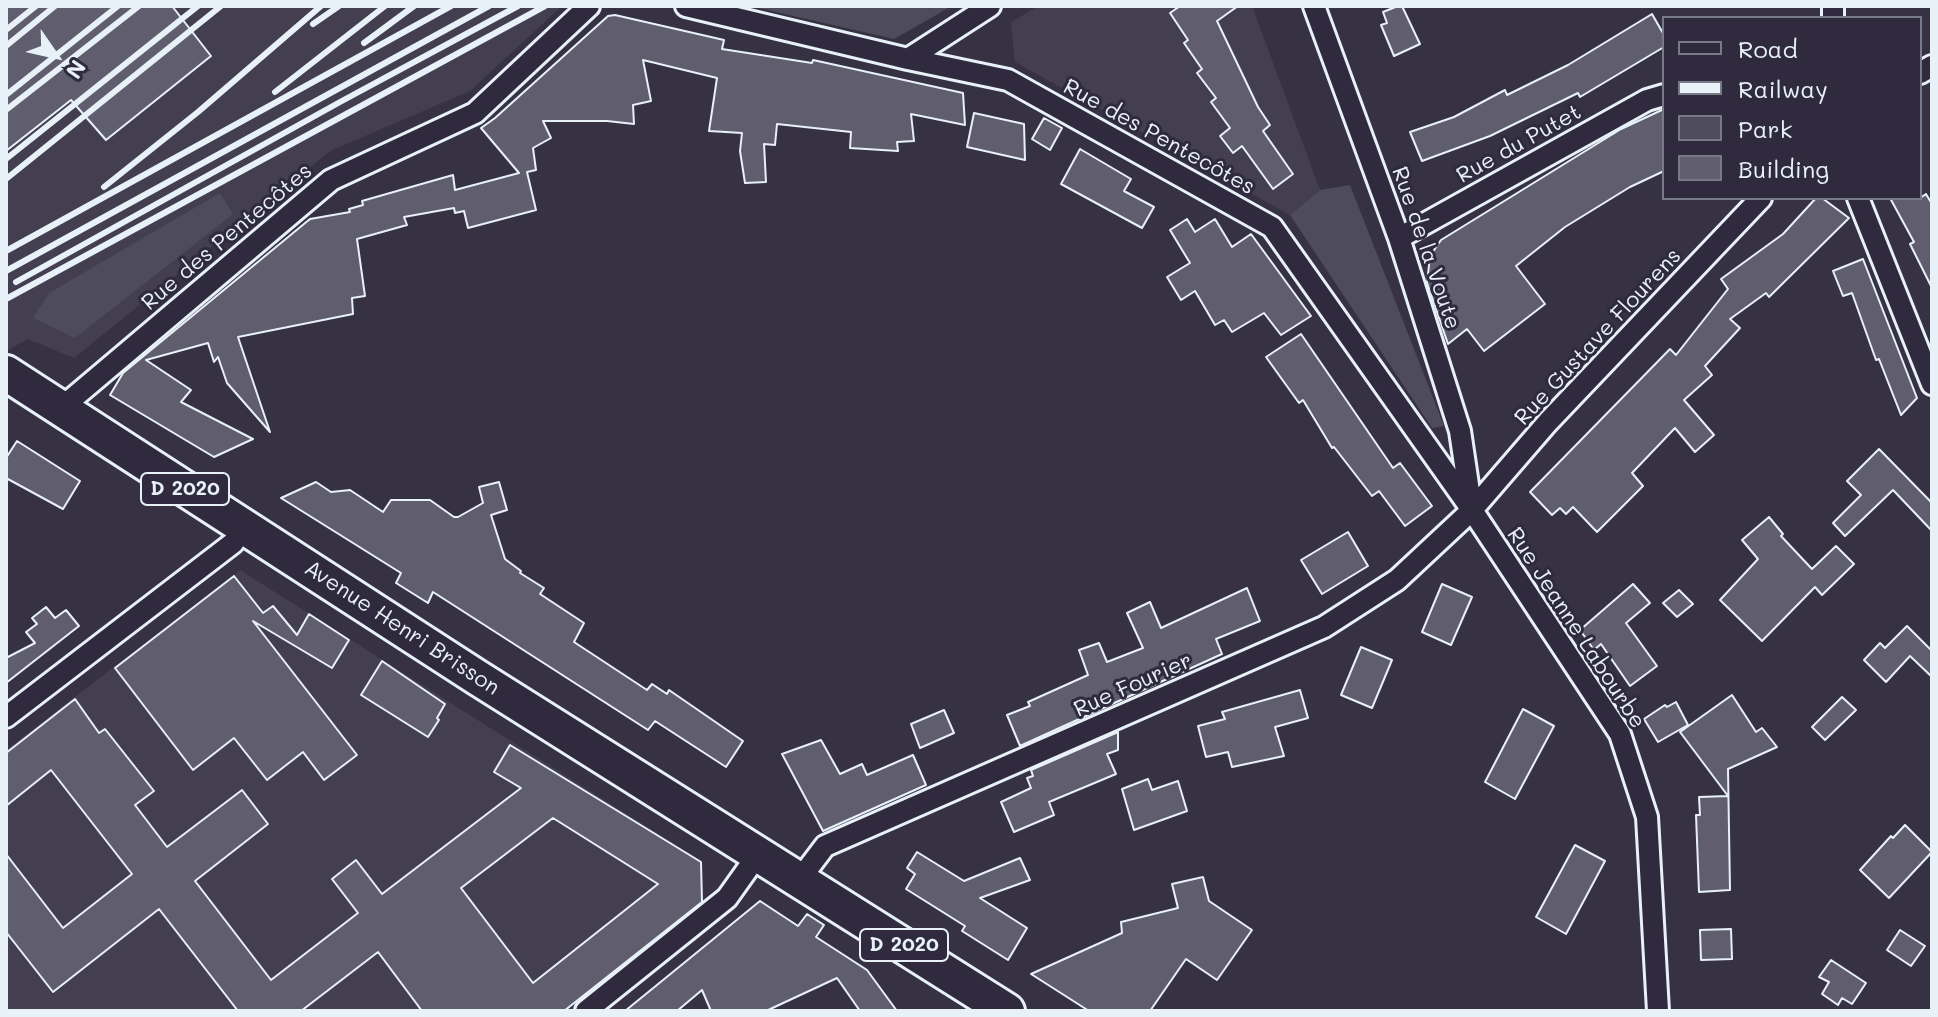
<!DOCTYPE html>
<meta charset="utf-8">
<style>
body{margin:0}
#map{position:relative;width:1938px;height:1017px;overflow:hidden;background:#363244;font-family:Mali,sans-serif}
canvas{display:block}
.frame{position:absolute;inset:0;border:8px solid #e8f1f8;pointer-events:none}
.legend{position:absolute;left:1662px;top:16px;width:260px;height:184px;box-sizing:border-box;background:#2f2a3d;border:2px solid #797a88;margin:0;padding:10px 14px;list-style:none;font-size:24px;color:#e8f1f8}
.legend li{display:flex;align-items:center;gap:16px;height:40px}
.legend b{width:40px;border:2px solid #797a88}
.north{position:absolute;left:16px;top:16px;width:80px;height:80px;-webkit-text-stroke:6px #2f2a3d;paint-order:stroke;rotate:124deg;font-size:22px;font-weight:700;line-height:32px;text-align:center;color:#e8f1f8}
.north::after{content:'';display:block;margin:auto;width:28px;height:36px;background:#e8f1f8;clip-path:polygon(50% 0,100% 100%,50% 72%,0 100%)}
</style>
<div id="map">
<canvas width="1938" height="1017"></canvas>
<div class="frame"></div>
<ul class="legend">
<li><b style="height:10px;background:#2f2a3d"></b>Road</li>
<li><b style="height:10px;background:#e8f1f8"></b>Railway</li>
<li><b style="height:22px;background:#4d4b5c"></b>Park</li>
<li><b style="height:22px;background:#605e6e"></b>Building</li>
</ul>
<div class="north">N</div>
</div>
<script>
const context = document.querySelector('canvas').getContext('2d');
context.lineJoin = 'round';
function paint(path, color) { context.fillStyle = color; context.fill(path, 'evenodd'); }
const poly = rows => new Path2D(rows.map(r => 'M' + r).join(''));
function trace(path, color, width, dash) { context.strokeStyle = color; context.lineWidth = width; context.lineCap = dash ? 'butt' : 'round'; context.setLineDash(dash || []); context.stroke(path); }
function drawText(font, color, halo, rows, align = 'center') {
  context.font = font + ' Mali,sans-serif'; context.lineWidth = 6; context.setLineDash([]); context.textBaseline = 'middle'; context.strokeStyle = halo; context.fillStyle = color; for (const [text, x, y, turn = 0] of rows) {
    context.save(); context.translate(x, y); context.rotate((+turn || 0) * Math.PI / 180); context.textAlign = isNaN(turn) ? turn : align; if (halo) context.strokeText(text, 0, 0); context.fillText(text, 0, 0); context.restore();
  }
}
paint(poly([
 [6,6,562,6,470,91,330,151,74,358,28,339,6,351],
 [1039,6,1252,6,1320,190,1290,215,1015,62,1011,22],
 [240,570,701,861,702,903,565,1011,6,1011,6,750]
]), '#433f51');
paint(poly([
 [750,6,952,6,894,39],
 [1350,185,1444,426,1432,428,1290,215,1320,190],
 [220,193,233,214,75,338,33,318,49,293]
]), '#4d4b5c');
const building = poly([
 [6,6,172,6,211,56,106,140,71,100,6,151,6,6],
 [1180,6,1238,6,1217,21,1258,107,1270,125,1263,131,1293,174,1273,189,1242,146,1233,153,1220,136,1230,128,1211,102,1216,98,1197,73,1202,69,1184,43,1188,40,1170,13,1180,6],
 [1398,6,1402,6,1420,44,1394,56,1381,25,1387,23,1383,12,1398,6],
 [1652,14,1664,35,1664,47,1580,97,1578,93,1490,136,1422,161,1410,132,1454,117,1505,90,1507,95,1568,65,1652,14],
 [615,15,724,40,722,49,812,63,813,60,963,93,965,125,911,114,914,141,897,142,898,151,850,148,851,132,777,124,775,145,764,144,766,182,745,183,740,151,742,133,709,131,717,78,643,60,651,101,633,105,634,124,607,121,543,121,551,138,533,148,536,170,527,172,536,210,468,228,464,211,455,213,454,208,404,217,407,225,357,239,365,296,352,298,353,314,238,337,270,432,227,383,218,357,214,362,208,343,146,360,191,390,181,402,253,439,214,457,110,395,123,373,310,219,350,212,349,209,363,205,362,201,453,175,455,190,519,173,481,128,495,118,608,16,615,15],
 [1664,109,1664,171,1630,187,1565,227,1516,266,1545,304,1484,351,1467,329,1448,344,1427,283,1430,256,1441,240,1621,129,1664,109],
 [974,113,1024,124,1025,160,967,147,974,113],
 [1044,118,1062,128,1050,150,1032,139,1044,118],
 [1080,149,1131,179,1124,191,1154,207,1142,228,1061,184,1080,149],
 [1926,194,1932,204,1932,288,1910,244,1914,242,1890,198,1920,198,1926,194],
 [1816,198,1822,198,1849,218,1769,297,1766,293,1730,319,1740,328,1705,366,1712,375,1684,400,1714,435,1695,452,1675,428,1632,473,1643,486,1597,532,1573,507,1566,514,1560,508,1552,515,1530,492,1670,349,1676,355,1728,289,1721,279,1783,234,1816,198],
 [1187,219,1195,232,1215,219,1232,247,1251,234,1311,316,1281,335,1264,313,1232,332,1224,320,1215,325,1195,291,1181,300,1167,277,1190,263,1170,230,1187,219],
 [1863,259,1917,398,1901,415,1879,359,1876,360,1852,293,1843,296,1833,271,1863,259],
 [1301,334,1393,468,1400,463,1432,506,1405,526,1379,491,1372,496,1334,447,1332,448,1303,400,1299,403,1266,357,1301,334],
 [17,441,80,481,63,509,6,478,6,458,17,441],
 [1879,449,1932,503,1932,531,1893,490,1845,536,1833,523,1861,495,1847,481,1879,449],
 [316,482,331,492,350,490,383,512,391,500,430,500,454,517,458,517,483,503,479,487,499,482,507,510,491,515,505,559,521,571,520,573,544,588,540,594,584,623,574,642,647,690,652,684,667,694,669,690,743,741,726,767,655,721,648,730,433,592,428,603,396,583,401,573,281,498,316,482],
 [1769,517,1783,534,1781,536,1812,569,1836,546,1854,564,1822,595,1815,587,1762,641,1720,600,1758,559,1742,540,1769,517],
 [1348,532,1368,566,1322,594,1301,560,1348,532],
 [234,576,263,613,273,606,297,635,309,614,349,640,332,668,253,621,357,755,324,780,303,752,267,780,234,738,193,770,115,668,234,576],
 [1442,584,1472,597,1451,645,1422,632,1442,584],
 [1633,584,1650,603,1626,623,1657,666,1630,686,1601,644,1594,650,1580,630,1633,584],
 [1247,588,1260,621,1216,639,1222,654,1020,746,1007,715,1030,706,1028,702,1088,675,1079,650,1099,643,1107,662,1143,648,1127,613,1150,602,1161,628,1247,588],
 [1679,590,1693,604,1677,617,1663,603,1679,590],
 [46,607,55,618,66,610,79,626,6,683,6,658,35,643,26,632,37,624,32,618,46,607],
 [1907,626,1932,651,1932,677,1910,656,1886,682,1864,660,1880,643,1885,648,1907,626],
 [1361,647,1392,660,1372,708,1341,695,1361,647],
 [382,661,445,704,437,718,439,720,428,737,361,695,382,661],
 [1300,690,1308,718,1275,727,1284,756,1232,767,1228,752,1206,757,1198,726,1225,719,1222,712,1300,690],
 [1732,695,1756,732,1762,728,1777,747,1728,769,1730,890,1699,892,1696,815,1700,815,1699,797,1728,796,1680,732,1732,695],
 [1842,697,1856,710,1825,740,1812,727,1842,697],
 [75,699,99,733,105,729,154,791,135,805,167,847,242,790,268,824,195,881,271,980,358,913,332,879,356,860,382,894,521,788,494,772,510,745,701,862,702,902,564,1011,422,1011,378,952,301,1011,238,1011,159,909,53,992,6,932,6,854,63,928,132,874,51,770,6,806,6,753,75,699],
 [553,818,658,884,533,983,461,888,553,818],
 [1676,702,1688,725,1658,742,1644,719,1665,705,1667,707,1676,702],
 [1523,709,1554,726,1515,799,1485,782,1523,709],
 [944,710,954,733,920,748,911,724,944,710],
 [1118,732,1118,750,1107,754,1116,774,1049,802,1054,815,1014,832,1001,802,1031,788,1027,778,1033,776,1031,770,1118,732],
 [821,740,840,774,862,764,867,775,913,755,926,785,823,831,782,754,821,740],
 [1148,779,1152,790,1178,781,1187,811,1134,830,1122,789,1148,779],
 [1905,825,1932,852,1889,898,1860,870,1891,836,1893,838,1905,825],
 [1575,845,1605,861,1566,934,1536,917,1575,845],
 [917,852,964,881,1020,858,1030,880,980,898,1027,928,1008,960,962,931,965,926,906,889,915,874,907,868,917,852],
 [1203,877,1209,901,1252,930,1217,980,1186,959,1150,1011,1089,1011,1031,974,1122,933,1121,922,1178,908,1172,884,1203,877],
 [760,901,798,926,807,914,824,925,816,937,867,970,897,1011,860,1011,837,978,766,1011,711,1011,702,990,677,1011,625,1011,760,901],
 [1731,929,1732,959,1701,960,1700,930,1731,929],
 [1900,930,1925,946,1911,966,1887,950,1900,930],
 [1831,960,1866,983,1852,1004,1842,998,1838,1005,1822,994,1829,982,1819,977,1831,960]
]);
paint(building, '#605e6e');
trace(building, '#e8f1f8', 2);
const street = poly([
 [686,6,908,59,1008,80,1272,227,1472,510,1620,734,1647,817,1658,1011],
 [1314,6,1399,238,1460,431,1471,505],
 [1833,6,1833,18],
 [908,59,990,6],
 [1920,73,1932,66],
 [1858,198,1932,384],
 [1399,238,1647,100,1664,95],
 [60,409,331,180,475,113,589,6],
 [6,717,233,543,244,527],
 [800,879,825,846,1324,627,1397,580,1472,510,1548,422,1761,198],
 [586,1011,727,898,759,853]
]);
const primary = poly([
 [6,373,478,678,1007,1011]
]);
trace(street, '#e8f1f8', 26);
trace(primary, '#e8f1f8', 40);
trace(street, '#2f2a3d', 20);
trace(primary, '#2f2a3d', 34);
trace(poly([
 [313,24,339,6],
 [6,30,36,6],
 [364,43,414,6],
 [6,46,55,6],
 [275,92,385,6],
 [6,95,118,6],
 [6,110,139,6],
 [6,159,198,6],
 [6,179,221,6],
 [104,187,198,112,321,6],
 [6,251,451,6],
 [6,271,489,6],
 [16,282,340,102,518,6],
 [6,299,545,6]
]), '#e8f1f8', 6);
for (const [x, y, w] of [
 [185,489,88],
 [904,945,88]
]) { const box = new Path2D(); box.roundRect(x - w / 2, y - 16, w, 32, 6); context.fillStyle = '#2f2a3d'; context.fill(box); trace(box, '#e8f1f8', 2); }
drawText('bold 20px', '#e8f1f8', null, [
 ["D 2020",185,489],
 ["D 2020",904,945]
]);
drawText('22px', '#e8f1f8', '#2f2a3d', [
 ["Rue des Pentecôtes",1159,137,29],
 ["Rue du Putet",1519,144,-29],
 ["Rue des Pentecôtes",227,237,-40],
 ["Rue de la Voute",1426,248,71],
 ["Rue Gustave Flourens",1598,337,-47],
 ["Avenue Henri Brisson",402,628,33],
 ["Rue Jeanne Labourbe",1576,628,57],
 ["Rue Fourier",1133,685,-24]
]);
</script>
